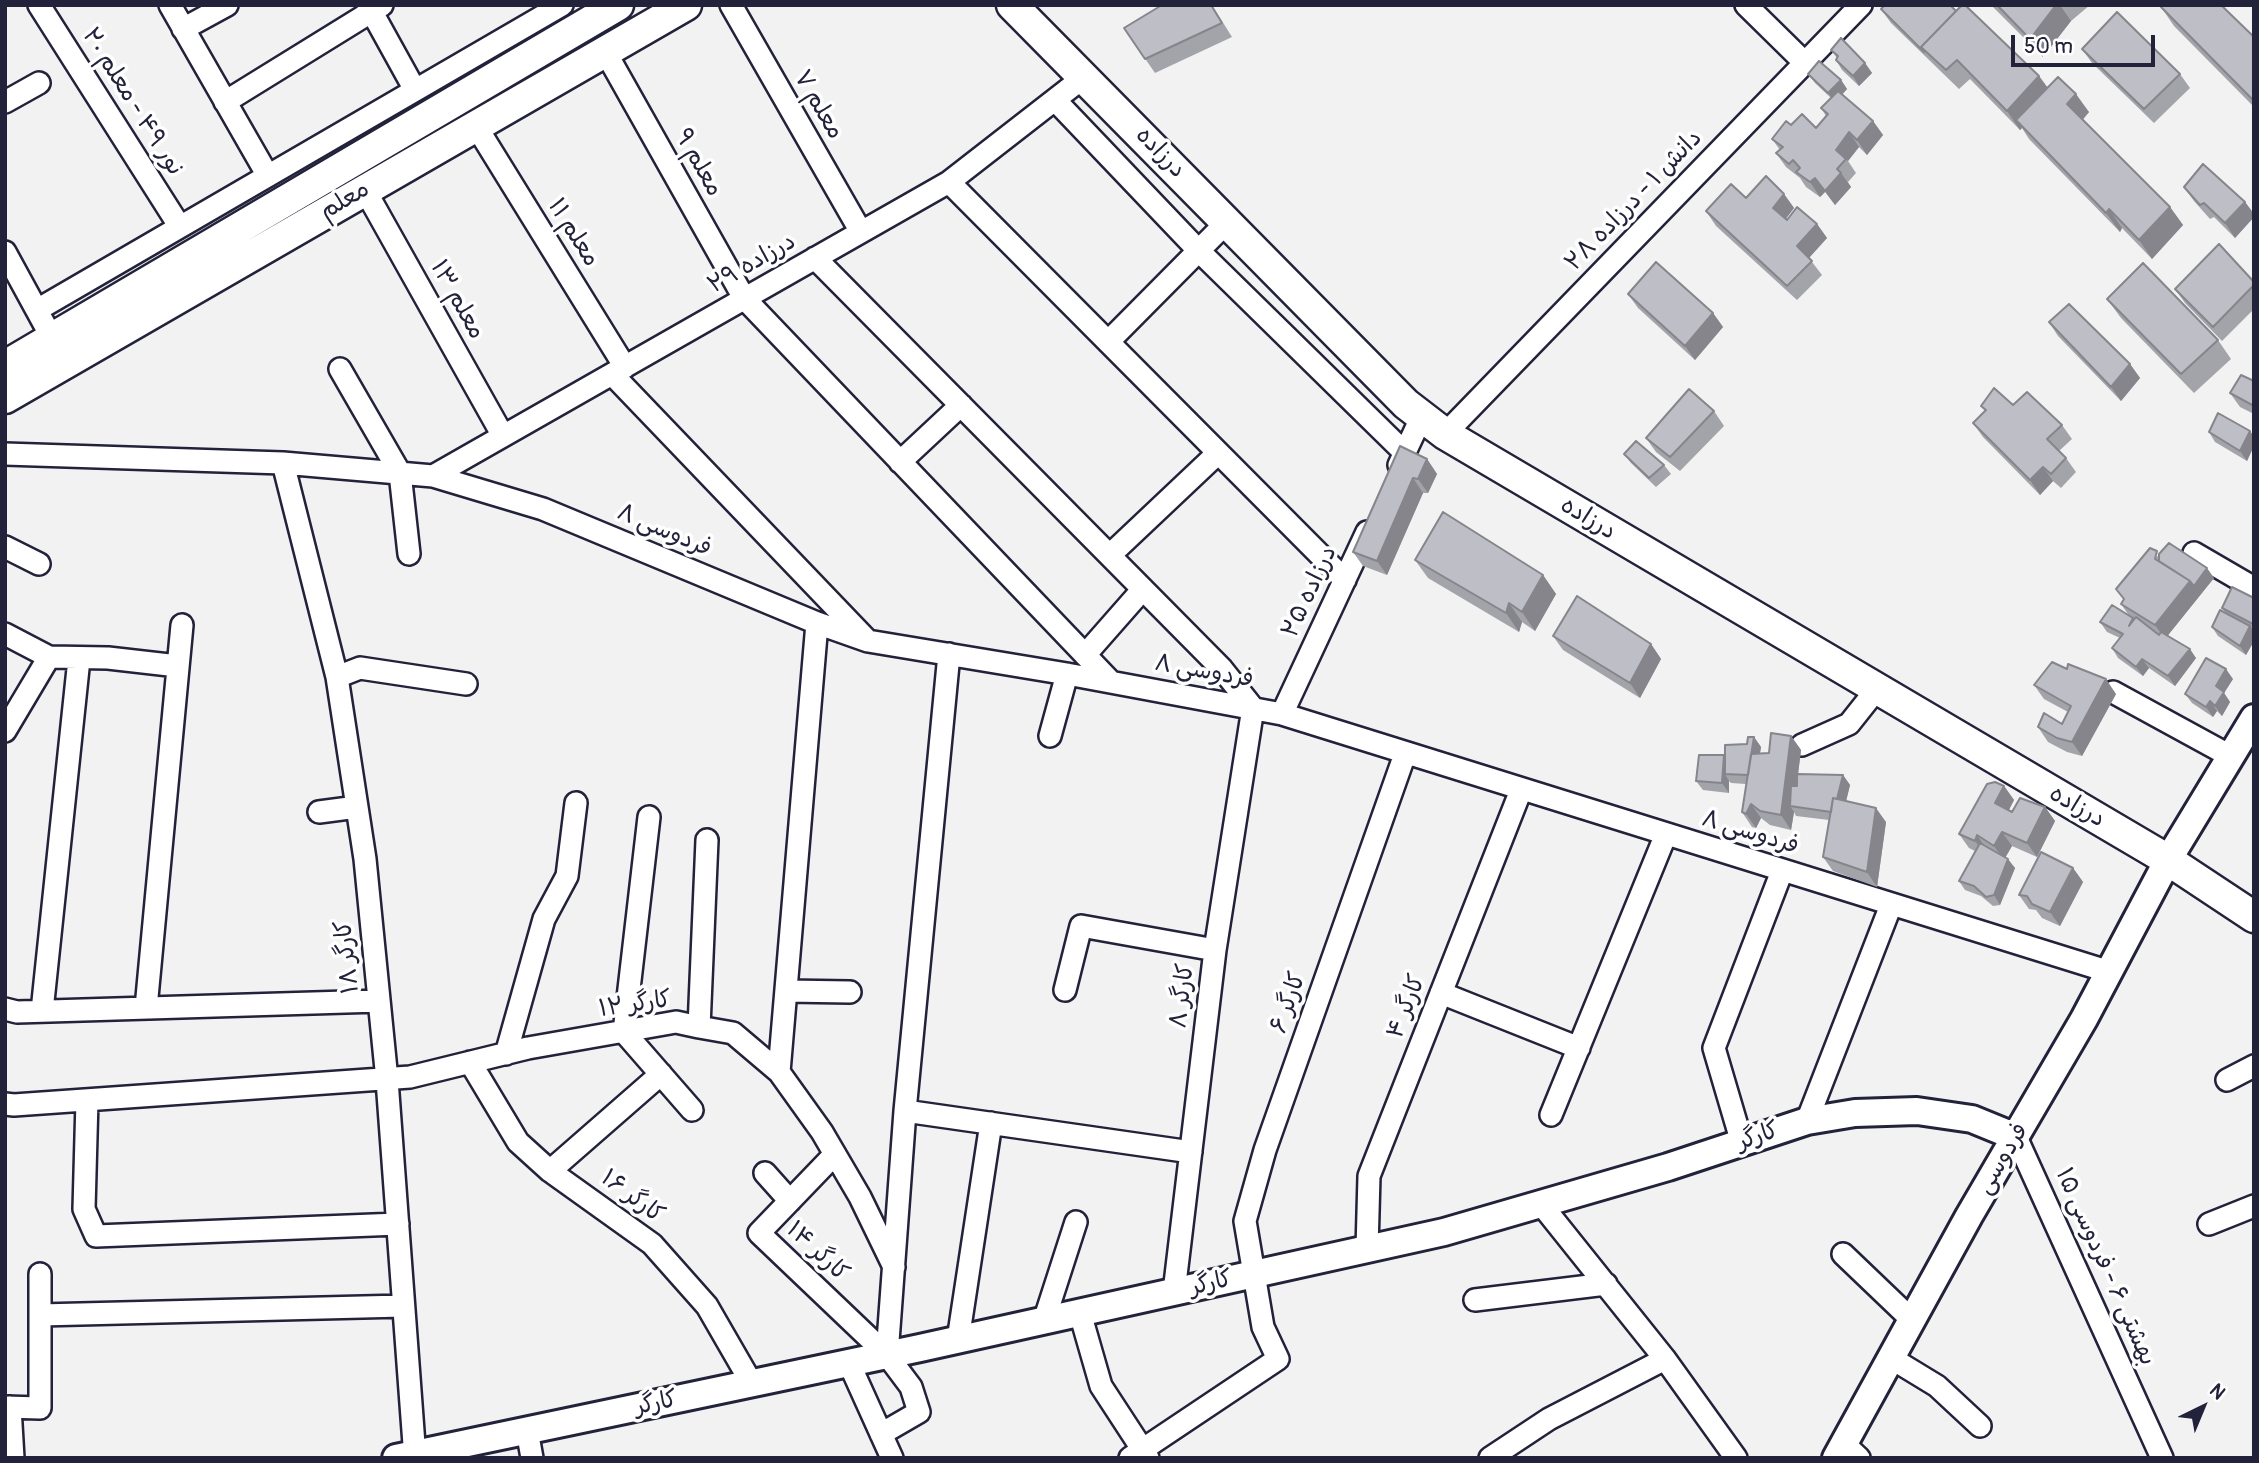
<!DOCTYPE html>
<meta charset="utf-8">
<style>
body{margin:0}
#map{position:relative;width:2259px;height:1463px;overflow:hidden;background:#f2f2f3;font-family:Pangolin,sans-serif}
canvas{display:block}
.frame{position:absolute;inset:0;border:7px solid #22223b;pointer-events:none}
.north{position:absolute;left:2168px;top:1372px;width:70px;height:70px;-webkit-text-stroke:5px #fff;paint-order:stroke;rotate:43deg;font-size:19px;font-weight:700;line-height:28px;text-align:center;color:#22223b}
.north::after{content:'';display:block;margin:auto;width:24px;height:32px;background:#22223b;clip-path:polygon(50% 0,100% 100%,50% 72%,0 100%)}
.scale{position:absolute;left:2011px;top:35px;width:144px;height:32px;box-sizing:border-box;border:4px solid #22223b;border-top:0;padding-left:9px;font-size:21px;line-height:24px;white-space:nowrap;color:#22223b;-webkit-text-stroke:5px #fff;paint-order:stroke}
</style>
<div id="map">
<canvas width="2259" height="1463"></canvas>
<div class="frame"></div>
<div class="north">N</div>
<div class="scale">50 m</div>
</div>
<script>
const context = document.querySelector('canvas').getContext('2d');
context.lineJoin = 'round';
const poly = rows => new Path2D(rows.map(r => 'M' + r).join(''));
function trace(path, color, width, dash) { context.strokeStyle = color; context.lineWidth = width; context.lineCap = dash ? 'butt' : 'round'; context.setLineDash(dash || []); context.stroke(path); }
function paint(path, color) { context.fillStyle = color; context.fill(path, 'evenodd'); }
function drawText(font, color, halo, rows, align = 'center') {
  context.font = font + ' Pangolin,"Playpen Sans Arabic",sans-serif'; context.lineWidth = 7; context.setLineDash([]); context.textBaseline = 'middle'; context.strokeStyle = halo; context.fillStyle = color; for (const [text, x, y, turn = 0] of rows) {
    context.save(); context.translate(x, y); context.rotate((+turn || 0) * Math.PI / 180); context.textAlign = isNaN(turn) ? turn : align; if (halo) context.strokeText(text, 0, 0); context.fillText(text, 0, 0); context.restore();
  }
}
const minor = poly([
 [39,5,180,227],
 [170,5,268,176],
 [368,5,415,90],
 [731,5,861,232],
 [1746,5,1805,63],
 [183,29,227,5],
 [606,53,744,298,1111,682],
 [1055,100,1199,251,1405,453],
 [5,102,39,83],
 [225,102,382,5],
 [476,126,625,367],
 [949,182,1345,580],
 [365,190,503,436],
 [5,252,53,340],
 [815,258,1222,669,1253,708,1215,950,1174,1292],
 [37,310,562,5],
 [1108,342,1227,222],
 [340,369,400,473,409,554],
 [612,374,865,638],
 [1445,434,1861,5],
 [5,454,283,463,433,476,543,509,817,623,868,641,1067,674,1282,714,2110,972],
 [900,462,961,405],
 [283,463,337,677,365,859,387,1080,415,1458],
 [1399,465,1422,416],
 [433,476,949,182,1084,77],
 [5,547,39,564],
 [2194,553,2254,588],
 [1110,555,1218,453],
 [5,634,49,657,108,658,178,666],
 [1085,655,1143,589],
 [337,677,360,668,466,684],
 [2113,692,2232,757],
 [1282,714,1367,532],
 [5,731,49,657],
 [1050,736,1067,674],
 [1802,745,1849,724,1876,690],
 [319,812,357,807],
 [649,817,624,1032,692,1110],
 [1065,990,1081,926,1215,950],
 [786,991,850,992],
 [1441,993,1579,1048],
 [146,1008,182,625],
 [5,1009,17,1012,379,1001],
 [42,1011,79,659],
 [699,1027,707,840],
 [506,1054,544,919,567,876,576,803],
 [470,1062,518,1142,550,1171,652,1244,707,1306,752,1384],
 [779,1072,817,623],
 [2227,1080,2254,1066],
 [87,1100,84,1209,96,1236,398,1224],
 [5,1104,14,1105,410,1077,528,1048,676,1022,699,1027,733,1033,779,1072,822,1132,860,1197,894,1267],
 [905,1111,1191,1152],
 [1551,1115,1666,834],
 [1807,1121,1891,905],
 [2016,1137,2162,1458],
 [1742,1143,1714,1048,1782,871],
 [835,1154,759,1233,887,1355,911,1387,919,1412,881,1434],
 [550,1171,661,1074],
 [765,1173,790,1201],
 [1541,1204,1665,1359,1736,1458],
 [2209,1224,2254,1206],
 [1367,1249,1369,1176,1521,790],
 [1843,1254,1912,1320],
 [1475,1300,1606,1284],
 [1080,1313,1101,1386,1148,1458],
 [40,1315,403,1306],
 [1044,1321,1076,1222],
 [958,1340,991,1123],
 [887,1355,905,1111,949,654],
 [1891,1358,1937,1386,1980,1426],
 [849,1363,892,1458],
 [5,1407,40,1408,40,1274],
 [10,1407,13,1458],
 [527,1430,532,1458],
 [1843,1443,1859,1458],
 [1130,1458,1278,1359,1263,1327,1245,1221,1265,1150,1405,754],
 [1490,1458,1549,1419,1665,1359]
]);
const tertiary = poly([
 [396,1458,920,1348,1444,1232,1668,1167,1807,1121,1855,1113,1917,1111,1972,1119,2016,1137],
 [1836,1458,1969,1216,2084,1019,2168,860,2254,718]
]);
const secondary = poly([
 [1012,5,1406,404,1445,434,2168,860,2254,917],
 [5,366,618,5],
 [5,398,686,5]
]);
trace(minor, '#22223b', 26);
trace(tertiary, '#22223b', 32);
trace(secondary, '#22223b', 35);
trace(minor, '#fff', 21);
trace(tertiary, '#fff', 26);
trace(secondary, '#fff', 30);
paint(poly([
 [1162,5,1212,5,1232,37,1155,73,1124,28],
 [1991,5,2090,5,2071,21,2043,57],
 [2161,7,2254,37,2254,107,2174,26],
 [1881,9,1956,11,2039,76,2048,88,2089,112,2082,120,2170,207,2183,225,2152,259,2122,228,2120,232,2029,139,2022,128,2020,130,1970,79,1959,89,1891,23],
 [2082,49,2180,74,2190,88,2154,123,2092,63],
 [1831,50,1865,63,1872,73,1859,86,1842,70,1836,60,1837,58],
 [1808,74,1841,80,1847,89,1842,95,1873,121,1883,135,1867,155,1859,147,1848,161,1856,173,1848,182,1851,187,1835,205,1825,192,1820,197,1806,187,1800,178,1786,167,1776,153,1780,150,1772,139,1791,125,1816,128,1826,116,1821,108,1831,98,1815,83],
 [2184,187,2245,202,2254,214,2254,217,2235,238,2214,217,2210,219,2194,201],
 [1784,194,1794,208,1786,219,1817,224,1827,238,1809,258,1822,275,1797,300,1716,226,1706,211,1746,198],
 [2254,282,2254,309,2222,341,2185,303,2175,289],
 [1628,294,1713,313,1723,327,1695,360,1638,308],
 [2107,299,2218,340,2231,359,2194,393,2121,318],
 [2049,322,2130,364,2140,378,2121,401,2058,336],
 [2254,381,2254,414,2240,407,2230,393],
 [2013,405,2062,425,2072,439,2059,451,2066,458,2076,472,2061,488,2053,481,2040,495,1983,437,1973,423,1985,411,1981,406],
 [1714,411,1724,426,1680,471,1656,452,1646,438],
 [2250,431,2254,437,2254,453,2252,450,2247,461,2215,442,2209,432],
 [1624,454,1664,465,1671,474,1656,487,1631,463],
 [1427,459,1437,474,1428,493,1423,493,1387,575,1363,566,1353,552],
 [2159,555,2214,578,2168,635,2196,658,2175,686,2149,668,2143,676,2118,658,2112,648,2120,638,2107,632,2100,622,2130,617,2121,604,2124,600,2116,589],
 [1415,560,1543,575,1556,594,1535,631,1522,622,1519,632,1428,578],
 [2254,598,2254,630,2253,630,2254,632,2254,641,2246,655,2218,636,2212,627,2225,612,2222,608],
 [1553,636,1651,644,1661,659,1640,698,1563,650],
 [2233,679,2224,693,2230,702,2222,716,2217,711,2213,717,2192,703,2185,694],
 [2034,685,2116,694,2082,756,2067,752,2048,742,2038,727,2062,724,2068,712,2044,699],
 [1791,736,1801,750,1798,774,1843,775,1850,785,1846,801,1886,822,1877,887,1833,871,1823,857,1829,820,1796,816,1794,812,1791,830,1770,825,1761,818,1756,828,1752,827,1742,812,1746,784,1731,783,1729,781,1729,793,1703,790,1696,781,1724,755,1725,757,1747,744,1754,737,1761,747,1760,754,1769,753],
 [2004,786,2014,800,2009,810,2012,812,2045,807,2055,821,2037,857,2012,846,2005,857,2015,868,2000,905,1993,906,1981,896,1965,890,1959,881,1975,851,1969,848,1959,834],
 [2073,868,2083,882,2060,926,2042,918,2036,910,2029,909,2019,895]
]), '#a3a3aa');
paint(poly([
 [2056,5,2060,5,2071,21,2043,57,2030,39],
 [1865,63,1872,73,1859,86,1853,76],
 [2039,76,2052,94,2016,120,2022,128,2020,130,2007,111],
 [1841,80,1847,89,1835,102,1828,93],
 [2076,94,2089,112,2080,123,2067,104],
 [1873,121,1883,135,1867,155,1857,140],
 [1849,132,1859,147,1848,161,1836,150],
 [1841,173,1851,187,1835,205,1825,191],
 [1815,178,1825,192,1820,197,1810,182],
 [1784,194,1794,208,1783,222,1773,208],
 [2245,202,2254,214,2254,217,2235,238,2225,223],
 [2170,207,2183,225,2152,259,2139,240],
 [2109,209,2122,228,2120,232,2106,213],
 [1817,224,1827,238,1807,260,1797,246],
 [1713,313,1723,327,1695,360,1685,346],
 [2130,364,2140,378,2121,401,2111,387],
 [2250,431,2254,437,2254,446,2247,461,2240,451],
 [1427,459,1437,474,1428,493,1418,479],
 [2043,467,2053,481,2040,495,2030,480],
 [1413,478,1423,493,1387,575,1377,561],
 [2207,568,2214,578,2165,639,2155,625,2190,581],
 [1543,575,1556,594,1535,631,1522,612],
 [1509,603,1522,622,1519,632,1506,613],
 [2250,626,2254,632,2254,641,2246,655,2240,646],
 [1651,644,1661,659,1640,698,1630,683],
 [2190,649,2196,658,2175,686,2168,676],
 [2142,659,2149,668,2143,676,2136,667],
 [2226,669,2233,679,2224,693,2230,702,2222,716,2215,706,2216,686],
 [2106,679,2116,694,2082,756,2072,742],
 [2210,701,2217,711,2213,717,2206,707],
 [1791,736,1801,750,1794,807,1790,806,1794,812,1791,830,1781,815],
 [1754,737,1761,747,1754,784,1748,775],
 [1724,755,1730,765,1725,774,1729,781,1729,793,1722,783],
 [1843,775,1850,785,1841,822,1834,813],
 [2004,786,2014,800,2005,817,1995,803],
 [1751,804,1761,818,1756,828,1746,814],
 [2045,807,2055,821,2037,857,2027,843],
 [1876,808,1886,822,1877,887,1867,872],
 [2002,832,2012,846,2004,860,1994,846],
 [1977,835,1987,850,1985,855,1975,841],
 [2008,859,2015,868,2000,905,1994,895],
 [2073,868,2083,882,2060,926,2050,912]
]), '#85858b');
const building = poly([
 [1162,5,1211,5,1222,23,1145,59,1124,28,1162,5],
 [1885,5,1950,5,1956,11,1921,47,1924,52,1881,9,1885,5],
 [1962,5,1965,5,2039,76,2007,111,1957,60,1946,70,1921,47,1962,5],
 [1997,5,2056,5,2030,39,1997,5],
 [2163,5,2221,5,2254,37,2254,101,2161,7,2163,5],
 [2117,12,2180,74,2144,109,2082,49,2117,12],
 [1841,38,1865,63,1853,76,1836,60,1838,56,1831,50,1841,38],
 [1819,61,1841,80,1828,93,1808,74,1819,61],
 [2058,77,2076,94,2067,104,2170,207,2139,240,2109,209,2106,213,2016,120,2058,77],
 [1838,91,1873,121,1857,140,1849,132,1836,150,1846,159,1837,169,1841,173,1825,191,1815,178,1810,182,1796,172,1800,168,1793,160,1789,164,1776,153,1783,147,1772,139,1786,121,1791,125,1802,114,1816,128,1828,114,1821,108,1838,91],
 [2203,164,2245,202,2225,223,2204,203,2200,205,2184,187,2203,164],
 [1766,176,1784,194,1773,208,1787,220,1797,207,1817,224,1797,246,1812,261,1787,286,1706,211,1731,184,1746,198,1766,176],
 [2219,244,2254,282,2254,285,2213,327,2175,289,2219,244],
 [1656,262,1713,313,1685,346,1628,294,1656,262],
 [2143,263,2218,340,2181,374,2107,299,2143,263],
 [2069,304,2130,364,2111,387,2049,322,2069,304],
 [2241,375,2254,381,2254,406,2230,393,2241,375],
 [1994,388,2013,405,2027,392,2062,425,2047,439,2066,458,2051,474,2043,467,2030,480,1973,423,1986,410,1981,406,1994,388],
 [1689,389,1714,411,1670,457,1646,438,1689,389],
 [2218,413,2250,431,2240,451,2209,432,2218,413],
 [1636,441,1664,465,1649,478,1624,454,1636,441],
 [1400,446,1427,459,1418,479,1413,478,1377,561,1353,552,1400,446],
 [1443,512,1543,575,1522,612,1509,603,1506,613,1415,560,1443,512],
 [2169,543,2207,568,2194,586,2190,581,2159,561,2159,554,2169,543],
 [2150,548,2157,551,2155,559,2190,581,2155,625,2121,604,2124,599,2116,589,2150,548],
 [2232,587,2254,598,2253,624,2222,608,2232,587],
 [1577,596,1651,644,1630,683,1553,636,1577,596],
 [2112,605,2133,618,2129,626,2136,617,2159,635,2161,632,2190,649,2168,676,2142,659,2136,667,2112,648,2123,634,2100,622,2112,605],
 [2220,610,2250,626,2240,646,2212,627,2220,610],
 [2206,658,2226,669,2216,686,2224,692,2215,706,2210,701,2206,707,2185,694,2206,658],
 [2052,662,2067,669,2068,664,2106,679,2072,742,2057,738,2038,727,2044,713,2062,724,2071,706,2034,685,2052,662],
 [1771,733,1791,736,1781,815,1760,811,1751,804,1746,814,1742,812,1751,754,1769,753,1771,733],
 [1748,737,1754,737,1748,775,1725,774,1725,745,1747,744,1748,737],
 [1699,755,1724,755,1722,783,1696,781,1699,755],
 [1797,774,1843,775,1837,799,1833,798,1831,812,1790,806,1791,786,1797,786,1797,774],
 [1995,782,2004,786,1995,803,2012,812,2020,798,2045,807,2027,843,2002,832,1994,846,1977,835,1975,841,1959,834,1987,784,1995,782],
 [1833,798,1876,808,1867,872,1823,857,1833,798],
 [1980,843,2008,859,1994,895,1986,897,1974,886,1959,881,1980,843],
 [2041,852,2073,868,2050,912,2032,904,2027,896,2019,895,2041,852]
]);
paint(building, '#bebec6');
trace(building, '#85858b', 2);
drawText('24px', '#22223b', '#fff', [
 ["نور ۴۹ - معلم ۲۰",132,102,58],
 ["معلم ۷",818,105,60],
 ["درزاده",1160,153,46],
 ["معلم ۹",698,163,61],
 ["معلم",345,201,-30],
 ["دانش ۱ - درزاده ۲۸",1634,201,-46],
 ["معلم ۱۱",573,233,58],
 ["درزاده ۲۹",752,264,-30],
 ["معلم ۱۳",457,300,61],
 ["درزاده",1588,519,31],
 ["فردوسی ۸",664,531,23],
 ["درزاده ۲۵",1310,592,-65],
 ["فردوسی ۸",1204,672,10],
 ["درزاده",2077,807,30],
 ["فردوسی ۸",1750,833,17],
 ["کارگر ۱۸",348,957,-96],
 ["کارگر ۸",1183,996,-83],
 ["کارگر ۶",1289,1003,-70],
 ["کارگر ۱۲",635,1005,-8],
 ["کارگر ۴",1407,1007,-68],
 ["کارگر",1758,1137,-19],
 ["فردوسی",2003,1159,-59],
 ["کارگر ۱۶",632,1197,37],
 ["کارگر ۱۴",817,1252,43],
 ["بهشتی ۶ - فردوسی ۱۵",2105,1267,66],
 ["کارگر",1211,1284,-13],
 ["کارگر",656,1404,-12]
]);
</script>
